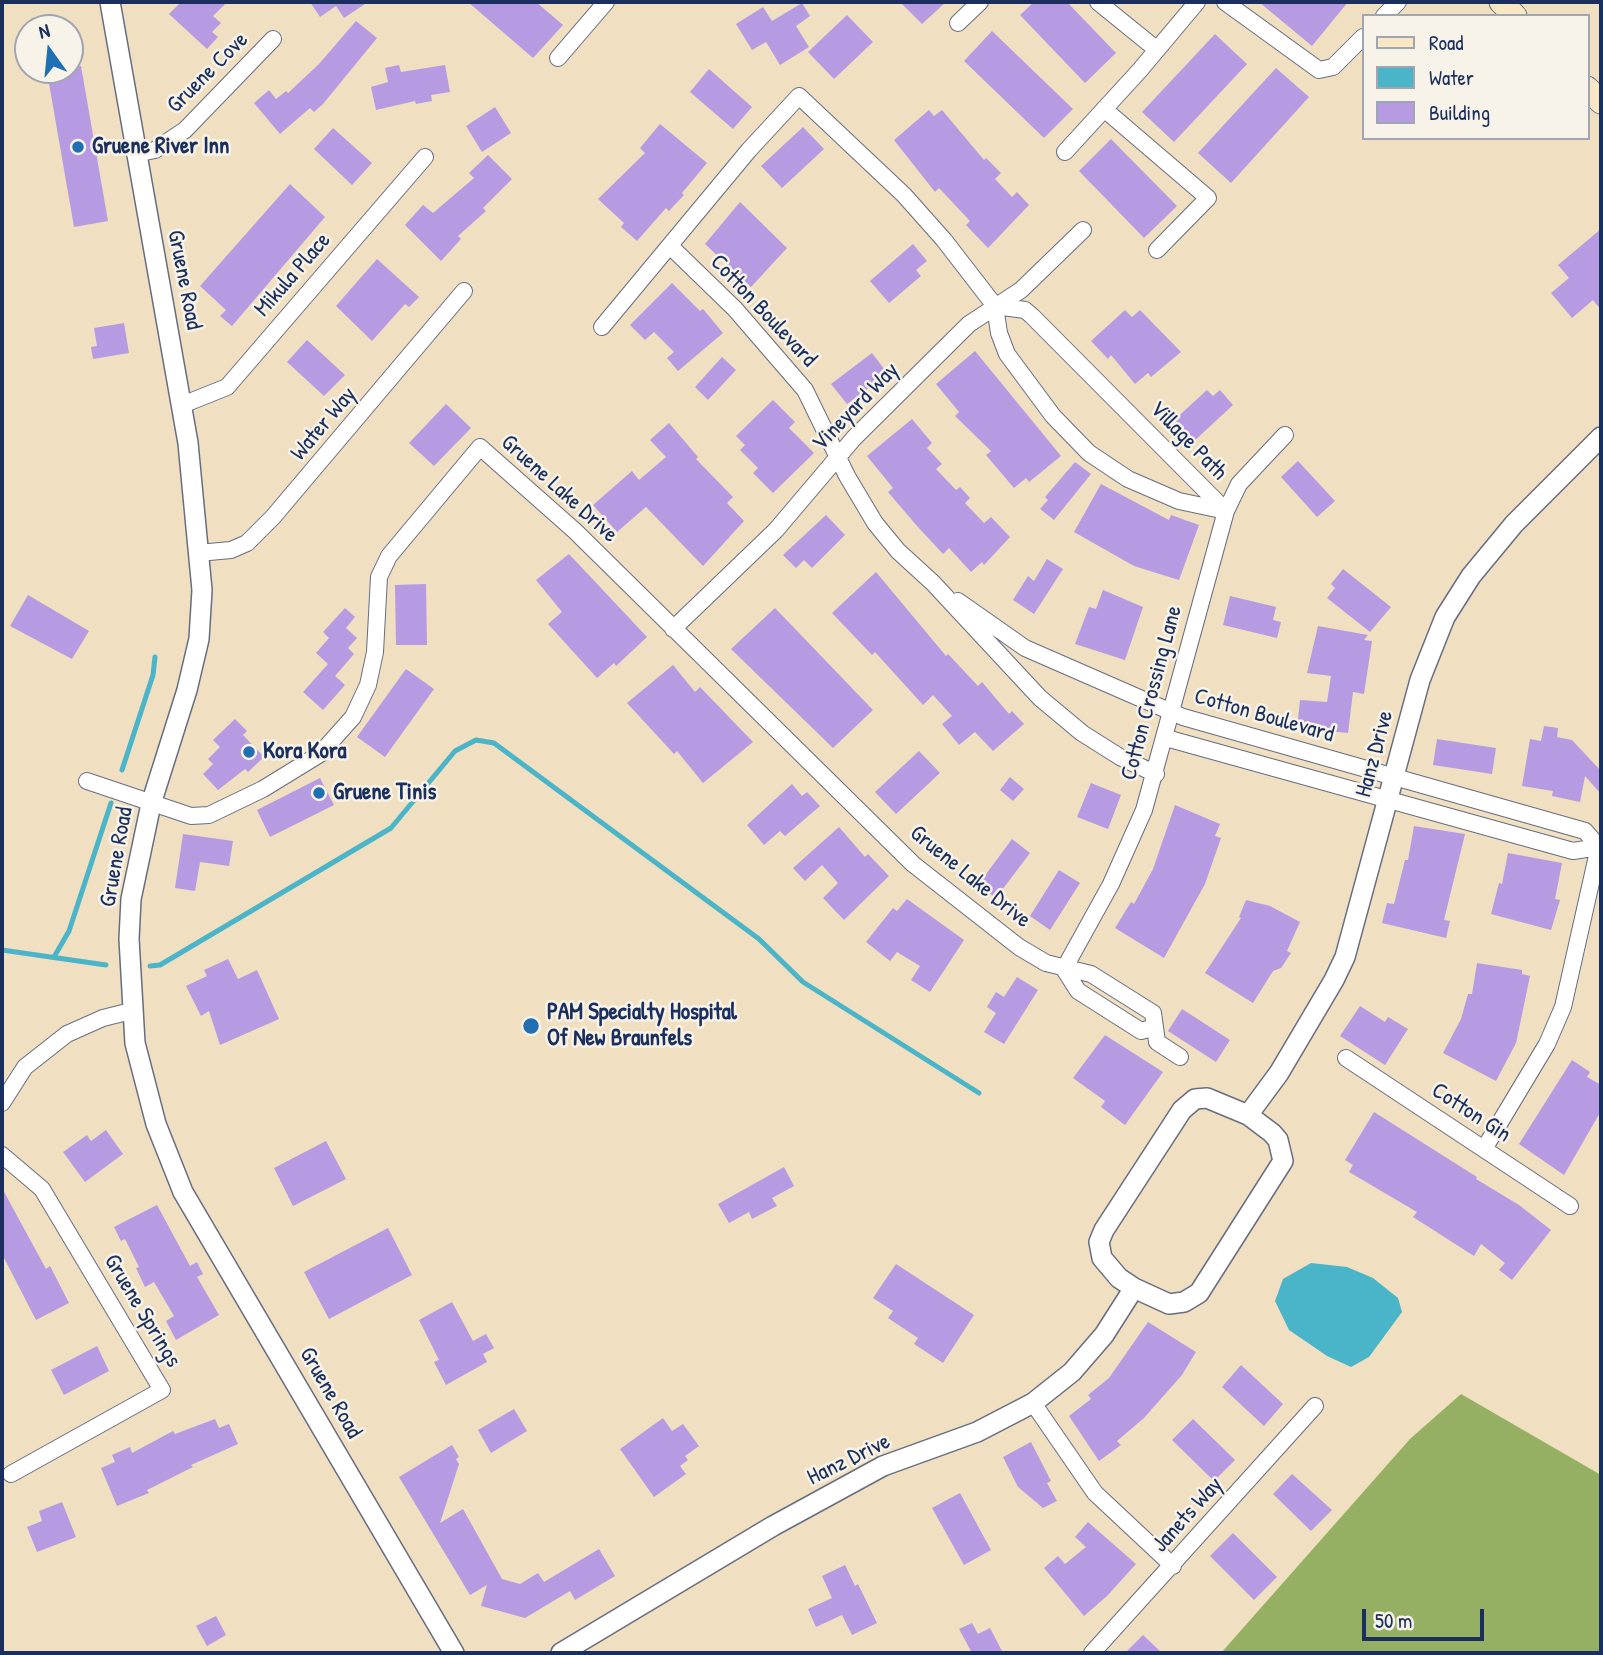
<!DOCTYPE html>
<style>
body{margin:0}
#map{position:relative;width:1603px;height:1655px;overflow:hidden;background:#f0dfc1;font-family:"Patrick Hand",sans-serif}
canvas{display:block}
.frame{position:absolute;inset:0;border:4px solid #1b2f5e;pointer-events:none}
.legend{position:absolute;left:1362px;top:14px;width:228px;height:126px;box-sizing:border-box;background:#f7f3e8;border:2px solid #9fa5b1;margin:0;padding:9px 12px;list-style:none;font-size:21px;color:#1b2f5e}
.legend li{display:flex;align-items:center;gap:14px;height:35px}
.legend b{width:35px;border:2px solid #9fa5b1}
.north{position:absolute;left:14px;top:14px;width:70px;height:70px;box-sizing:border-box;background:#f7f3e8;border:2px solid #9fa5b1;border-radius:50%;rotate:345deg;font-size:19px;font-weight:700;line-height:28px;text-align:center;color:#1b2f5e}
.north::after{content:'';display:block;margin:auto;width:24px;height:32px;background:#1f6fb2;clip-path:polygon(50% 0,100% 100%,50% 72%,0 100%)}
.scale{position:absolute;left:1362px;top:1609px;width:122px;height:32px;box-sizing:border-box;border:4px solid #1b2f5e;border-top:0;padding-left:9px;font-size:21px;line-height:24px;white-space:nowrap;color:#1b2f5e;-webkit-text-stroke:5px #f7f3e8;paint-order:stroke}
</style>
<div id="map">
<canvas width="1603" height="1655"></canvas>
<div class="frame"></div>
<ul class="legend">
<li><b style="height:9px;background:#f9e7c3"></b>Road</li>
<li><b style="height:19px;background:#4ab4c8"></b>Water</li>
<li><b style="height:19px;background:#b79be2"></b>Building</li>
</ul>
<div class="north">N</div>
<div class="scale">50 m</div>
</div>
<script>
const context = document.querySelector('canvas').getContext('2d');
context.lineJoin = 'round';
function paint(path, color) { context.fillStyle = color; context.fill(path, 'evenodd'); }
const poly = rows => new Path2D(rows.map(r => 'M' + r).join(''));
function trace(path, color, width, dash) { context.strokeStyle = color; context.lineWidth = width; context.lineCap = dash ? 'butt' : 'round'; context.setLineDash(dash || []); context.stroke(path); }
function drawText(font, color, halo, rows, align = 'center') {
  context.font = font + ' "Patrick Hand",sans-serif'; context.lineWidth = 5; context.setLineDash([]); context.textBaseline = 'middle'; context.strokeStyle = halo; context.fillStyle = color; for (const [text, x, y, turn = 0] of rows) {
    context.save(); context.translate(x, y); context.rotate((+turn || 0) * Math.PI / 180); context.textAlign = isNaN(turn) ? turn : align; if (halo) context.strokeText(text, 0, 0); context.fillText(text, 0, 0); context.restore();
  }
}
paint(poly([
 [1461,1394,1601,1475,1601,1653,1221,1653,1410,1439]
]), '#95b062');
paint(poly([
 [1311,1263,1347,1267,1373,1278,1398,1298,1402,1312,1369,1357,1351,1367,1327,1356,1289,1330,1275,1301,1283,1279]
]), '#4ab4c8');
trace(poly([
 [122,770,153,675,155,657],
 [2,950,106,965],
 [54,957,69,931,111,803],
 [150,966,160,965,391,828,455,751,476,740,494,743,759,939,803,982,979,1093]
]), '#4ab4c8', 5);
paint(poly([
 [181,2,227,2,213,16,221,23,212,32,218,37,207,49,169,14],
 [310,2,368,2,344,18,336,6,320,17],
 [468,2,536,2,563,25,533,58],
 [900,2,946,2,922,24],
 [1034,2,1067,2,1116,53,1085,83,1020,15],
 [1259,2,1348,2,1312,46],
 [802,3,810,16,796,26,809,47,780,65,766,42,752,50,736,24,763,7,772,21],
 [847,15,873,42,834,79,808,52],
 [356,21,377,38,323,104,314,112,310,108,280,134,254,103,269,90,276,99,286,91,288,93,319,64],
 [992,31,1073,109,1044,138,964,61],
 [1215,34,1247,64,1174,142,1142,112],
 [399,65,401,72,445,65,450,92,431,95,432,101,416,104,415,101,376,110,371,87,388,82,385,68],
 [81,66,108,221,74,227,47,72],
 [1276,68,1309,97,1231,183,1198,153],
 [709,69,752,107,733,129,690,92],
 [495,107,511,133,482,152,466,126],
 [929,110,934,116,942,110,984,160,986,158,1001,173,995,179,1012,197,1017,192,1029,205,988,248,966,225,970,221,939,188,935,192,894,140],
 [660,124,707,163,682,193,684,195,669,211,666,208,637,241,621,227,624,223,598,199,645,153,640,148],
 [803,127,824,149,782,188,761,166],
 [333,128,372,163,352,185,314,149],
 [1111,139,1177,206,1144,238,1079,171],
 [488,155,512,179,483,208,486,211,458,236,461,239,441,261,405,225,423,205,433,213,474,178,469,173],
 [290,184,325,217,232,326,220,316,226,310,200,286],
 [740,202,787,248,751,287,705,244],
 [1601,229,1601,310,1593,300,1572,318,1551,293,1569,278,1558,265],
 [913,244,927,261,916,270,921,276,889,303,870,281],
 [377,259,419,297,409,307,405,304,372,341,336,306],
 [672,283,700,311,703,309,723,333,678,371,667,358,674,352,654,332,645,340,630,325],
 [1125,310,1132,317,1140,310,1181,352,1151,377,1148,373,1135,384,1111,355,1108,359,1091,341],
 [124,323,129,353,93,359,91,347,97,346,94,328],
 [307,340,345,375,324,396,287,362],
 [975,351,1061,456,1029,482,1026,478,1014,488,986,455,991,451,955,416,959,412,936,384],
 [872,353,888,374,847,404,831,384],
 [722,357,736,370,708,400,695,387],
 [1207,390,1213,396,1220,390,1233,405,1192,443,1172,422],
 [773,400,795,422,789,428,814,453,773,493,753,473,758,468,740,450,745,445,736,436],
 [446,404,471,428,434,466,409,443],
 [912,419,932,443,927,448,942,464,936,469,956,490,960,487,970,498,965,503,984,523,991,517,1010,537,984,565,982,562,971,572,949,548,943,554,917,526,888,492,893,488,867,456],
 [669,423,698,457,696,459,733,497,727,503,744,521,703,566,646,507,617,532,593,505,632,471,639,480,666,457,650,440],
 [1298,461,1335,501,1317,517,1281,477],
 [1075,462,1091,474,1054,520,1040,509,1048,500,1045,497],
 [1101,484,1169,520,1171,515,1199,525,1179,580,1134,566,1074,532],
 [826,515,845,535,812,568,804,560,796,568,783,555],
 [569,554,647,637,616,666,614,663,597,678,548,624,562,612,536,580],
 [1047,559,1063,569,1034,614,1013,600,1028,576,1034,581],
 [1343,569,1391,607,1370,632,1327,598,1335,588,1331,584],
 [876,572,946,656,948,654,978,686,982,682,1009,714,1012,711,1024,724,993,751,975,732,959,745,942,724,952,716,933,695,923,705,875,652,872,655,832,613],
 [426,584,427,645,396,645,395,585],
 [1103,590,1143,607,1125,660,1075,644,1089,607,1096,609],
 [28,595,89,631,72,659,10,626],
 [1230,596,1276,607,1273,620,1281,622,1277,638,1223,625],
 [345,608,355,617,346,628,357,638,348,648,354,654,335,676,345,685,323,710,303,692,328,664,316,653,329,638,323,632],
 [775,608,873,710,833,748,731,649],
 [1318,626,1368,635,1364,640,1372,641,1364,694,1353,692,1348,733,1297,728,1300,700,1327,702,1331,676,1307,673],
 [673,665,695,692,700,687,753,742,703,783,677,751,674,754,627,703],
 [406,669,434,689,385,757,357,737],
 [235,719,247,731,243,735,264,757,248,772,245,769,218,790,203,774,213,764,208,759,220,747,213,740],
 [1544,726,1558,728,1557,737,1572,740,1601,771,1601,794,1585,776,1580,802,1552,796,1553,791,1522,786,1530,739,1541,741],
 [1437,739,1496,748,1492,774,1433,765],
 [919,751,940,773,896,814,875,792],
 [1010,777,1024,789,1013,801,1000,790],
 [320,778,334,805,270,837,257,810],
 [1091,783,1121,795,1108,829,1077,817],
 [792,784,802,796,807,792,820,806,785,836,780,831,764,845,747,825],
 [1175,805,1220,824,1215,836,1221,838,1205,884,1164,958,1115,928,1131,902,1134,904,1153,869],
 [1414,826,1465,834,1444,920,1450,921,1446,938,1382,923,1387,903,1394,904,1405,860,1408,860],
 [839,827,865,857,868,854,889,876,844,920,823,898,838,883,822,865,805,881,793,868],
 [183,834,233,841,229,866,200,862,195,891,175,888],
 [1012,839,1030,853,996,898,978,885],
 [1508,853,1562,863,1555,899,1560,900,1551,930,1491,914,1499,883,1502,884],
 [1059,870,1080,883,1050,930,1030,916],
 [907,899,964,940,930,992,911,980,920,966,897,952,890,961,866,942,893,908,897,911],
 [1246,900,1270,906,1300,922,1287,951,1291,953,1281,968,1273,971,1253,1003,1205,973,1241,918,1239,917],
 [228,959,238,979,257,970,279,1019,220,1045,209,1011,201,1016,186,986,207,976,204,970],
 [1477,963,1522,970,1522,974,1530,976,1516,1043,1496,1081,1443,1053,1461,1019,1468,994,1472,994],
 [1017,977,1038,990,1004,1044,984,1032,996,1013,987,1007,996,992,1004,997],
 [1360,1006,1385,1022,1388,1017,1408,1029,1385,1065,1340,1036],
 [1182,1009,1230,1040,1216,1062,1168,1031],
 [1105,1035,1163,1072,1125,1125,1101,1107,1105,1101,1073,1078],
 [1572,1060,1590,1072,1587,1077,1601,1085,1601,1111,1564,1175,1519,1144],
 [1374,1112,1477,1177,1476,1179,1519,1205,1551,1230,1512,1280,1499,1270,1505,1263,1481,1244,1474,1256,1413,1217,1417,1212,1349,1172,1353,1165,1345,1160],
 [106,1130,123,1154,85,1182,63,1152,87,1135,91,1141],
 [326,1141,346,1179,293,1206,274,1168],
 [784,1167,794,1186,772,1198,777,1206,752,1219,749,1212,729,1223,718,1204],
 [2,1188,46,1269,50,1266,69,1303,36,1320,2,1254],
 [157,1205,190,1266,197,1262,203,1274,197,1277,219,1315,176,1340,166,1321,174,1316,154,1282,145,1287,136,1268,139,1267,125,1239,121,1241,114,1227],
 [388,1228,412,1275,329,1319,304,1272],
 [896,1264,974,1315,943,1363,914,1344,918,1338,888,1318,893,1311,873,1298],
 [452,1302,473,1341,486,1334,494,1348,483,1354,487,1362,446,1385,434,1362,439,1360,419,1320],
 [1148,1322,1196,1352,1182,1375,1144,1418,1117,1441,1121,1445,1099,1461,1069,1416,1091,1399,1088,1395,1109,1378],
 [97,1346,109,1371,64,1395,51,1370],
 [1241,1365,1283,1404,1264,1426,1222,1387],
 [514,1409,527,1431,491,1453,478,1430],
 [663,1418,672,1431,683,1424,699,1446,685,1456,688,1460,680,1466,686,1474,654,1497,620,1449],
 [215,1419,219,1428,229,1424,238,1444,191,1465,193,1467,147,1490,149,1493,117,1506,101,1468,115,1462,112,1455,130,1447,132,1453,173,1431,175,1434],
 [1193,1419,1235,1460,1214,1481,1172,1440],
 [1031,1442,1051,1481,1047,1483,1057,1501,1043,1508,1018,1487,1003,1457],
 [452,1445,459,1457,456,1459,459,1464,440,1523,463,1509,502,1579,520,1584,538,1573,544,1582,599,1549,615,1576,575,1600,570,1591,525,1618,481,1606,487,1585,470,1595,399,1477],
 [1292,1474,1332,1510,1311,1531,1273,1494],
 [960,1493,991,1550,964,1565,932,1508],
 [62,1502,76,1537,37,1552,27,1527,42,1521,39,1511],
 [1088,1522,1136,1564,1107,1596,1084,1616,1044,1568,1058,1556,1065,1564,1086,1547,1075,1537],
 [1233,1533,1277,1577,1254,1600,1210,1556],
 [845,1565,855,1586,858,1584,877,1623,852,1635,842,1615,816,1627,808,1609,832,1598,822,1576],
 [216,1616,226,1635,207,1646,196,1626],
 [972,1623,978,1634,990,1628,1003,1653,972,1653,959,1629],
 [1143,1635,1162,1653,1125,1653]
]), '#b79be2');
const minor = poly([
 [1098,2,1156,49],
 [1225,2,1319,70,1333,67,1363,37],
 [1384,16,1398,2],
 [958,23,980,2],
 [558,58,606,2],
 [1104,109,1208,198,1157,250],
 [1065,152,1140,70,1197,2],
 [135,154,155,150,185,130,273,39],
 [670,246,735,309,805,390,847,476,875,523,898,551,933,583,1040,698,1082,733,1120,757,1156,774],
 [995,306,1025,310,1032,316,1224,509],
 [602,327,749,150,799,96,904,195,944,240,995,306,999,333,1007,354,1053,416,1089,453,1128,479,1179,501,1226,511],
 [182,405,227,387,425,157],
 [198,553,231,550,247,543,273,517,464,291],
 [958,601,1025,648,1183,717,1585,831,1599,847],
 [673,629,776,530,854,438,969,324,1021,290,1083,230],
 [1166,738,1573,851,1599,847],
 [87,781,191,816,209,815,263,789,320,754,353,717,368,685,375,652,379,577,389,556,480,447,575,531,913,864,1019,947,1046,963,1091,974,1153,1013,1157,1042,1180,1057],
 [1064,969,1111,884,1144,810,1226,511,1239,484,1285,435],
 [1064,969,1078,991,1141,1031,1155,1027],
 [1346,1058,1570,1206],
 [2,1103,25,1067,67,1034,103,1018,131,1011],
 [1484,1149,1547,1044,1563,1007,1599,847],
 [2,1155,42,1189,162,1390,11,1474],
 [1033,1403,1095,1493,1173,1566],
 [1092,1653,1315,1406]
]);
const tertiary = poly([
 [110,2,188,443,202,590,199,639,187,690,151,804,131,899,129,939,135,1043,156,1124,183,1192,454,1653],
 [1207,1098,1248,1115,1272,1133,1278,1140,1283,1161,1199,1293,1184,1302,1169,1304,1134,1288,1119,1278,1102,1258,1099,1242,1104,1230,1182,1110,1195,1099,1207,1098],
 [1248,1115,1279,1073,1334,980,1345,957,1420,680,1445,617,1471,576,1514,524,1601,437],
 [561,1653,773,1526,883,1466,977,1432,1033,1403,1072,1372,1104,1335,1134,1288]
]);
const secondary = poly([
 [1501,2,1515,16],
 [1587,88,1601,102]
]);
trace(minor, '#666d81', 18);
trace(tertiary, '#666d81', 22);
trace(secondary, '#666d81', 25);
trace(minor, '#fff', 16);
trace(tertiary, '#fff', 19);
trace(secondary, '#f9e7c3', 23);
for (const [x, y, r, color] of [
 [78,147,7,"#1f6fb2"],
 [249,752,7,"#1f6fb2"],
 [319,793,7,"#1f6fb2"],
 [531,1026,9,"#1f6fb2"]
]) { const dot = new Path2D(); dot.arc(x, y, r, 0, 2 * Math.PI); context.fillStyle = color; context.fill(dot); trace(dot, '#f7f3e8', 2.5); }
drawText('23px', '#1b2f5e', '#f7f3e8', [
 ["Gruene Cove",208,73,-45],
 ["Mikula Place",293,275,-49],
 ["Gruene Road",184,280,79],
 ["Cotton Boulevard",763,311,47],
 ["Vineyard Way",856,407,-46],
 ["Water Way",324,424,-50],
 ["Village Path",1188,441,46],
 ["Gruene Lake Drive",559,489,42],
 ["Cotton Crossing Lane",1152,693,-75],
 ["Cotton Boulevard",1264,716,16],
 ["Hanz Drive",1375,754,-75],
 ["Gruene Road",117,857,-80],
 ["Gruene Lake Drive",970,877,39],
 ["Cotton Gin",1471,1113,33],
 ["Gruene Springs",142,1311,59],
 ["Gruene Road",330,1393,60],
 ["Hanz Drive",849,1460,-26],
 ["Janets Way",1188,1515,-48]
]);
drawText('bold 23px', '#1b2f5e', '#f7f3e8', [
 ["Gruene River Inn",92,147],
 ["Kora Kora",263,752],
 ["Gruene Tinis",333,793],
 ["PAM Specialty Hospital",547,1013],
 ["Of New Braunfels",547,1039]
], 'left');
</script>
